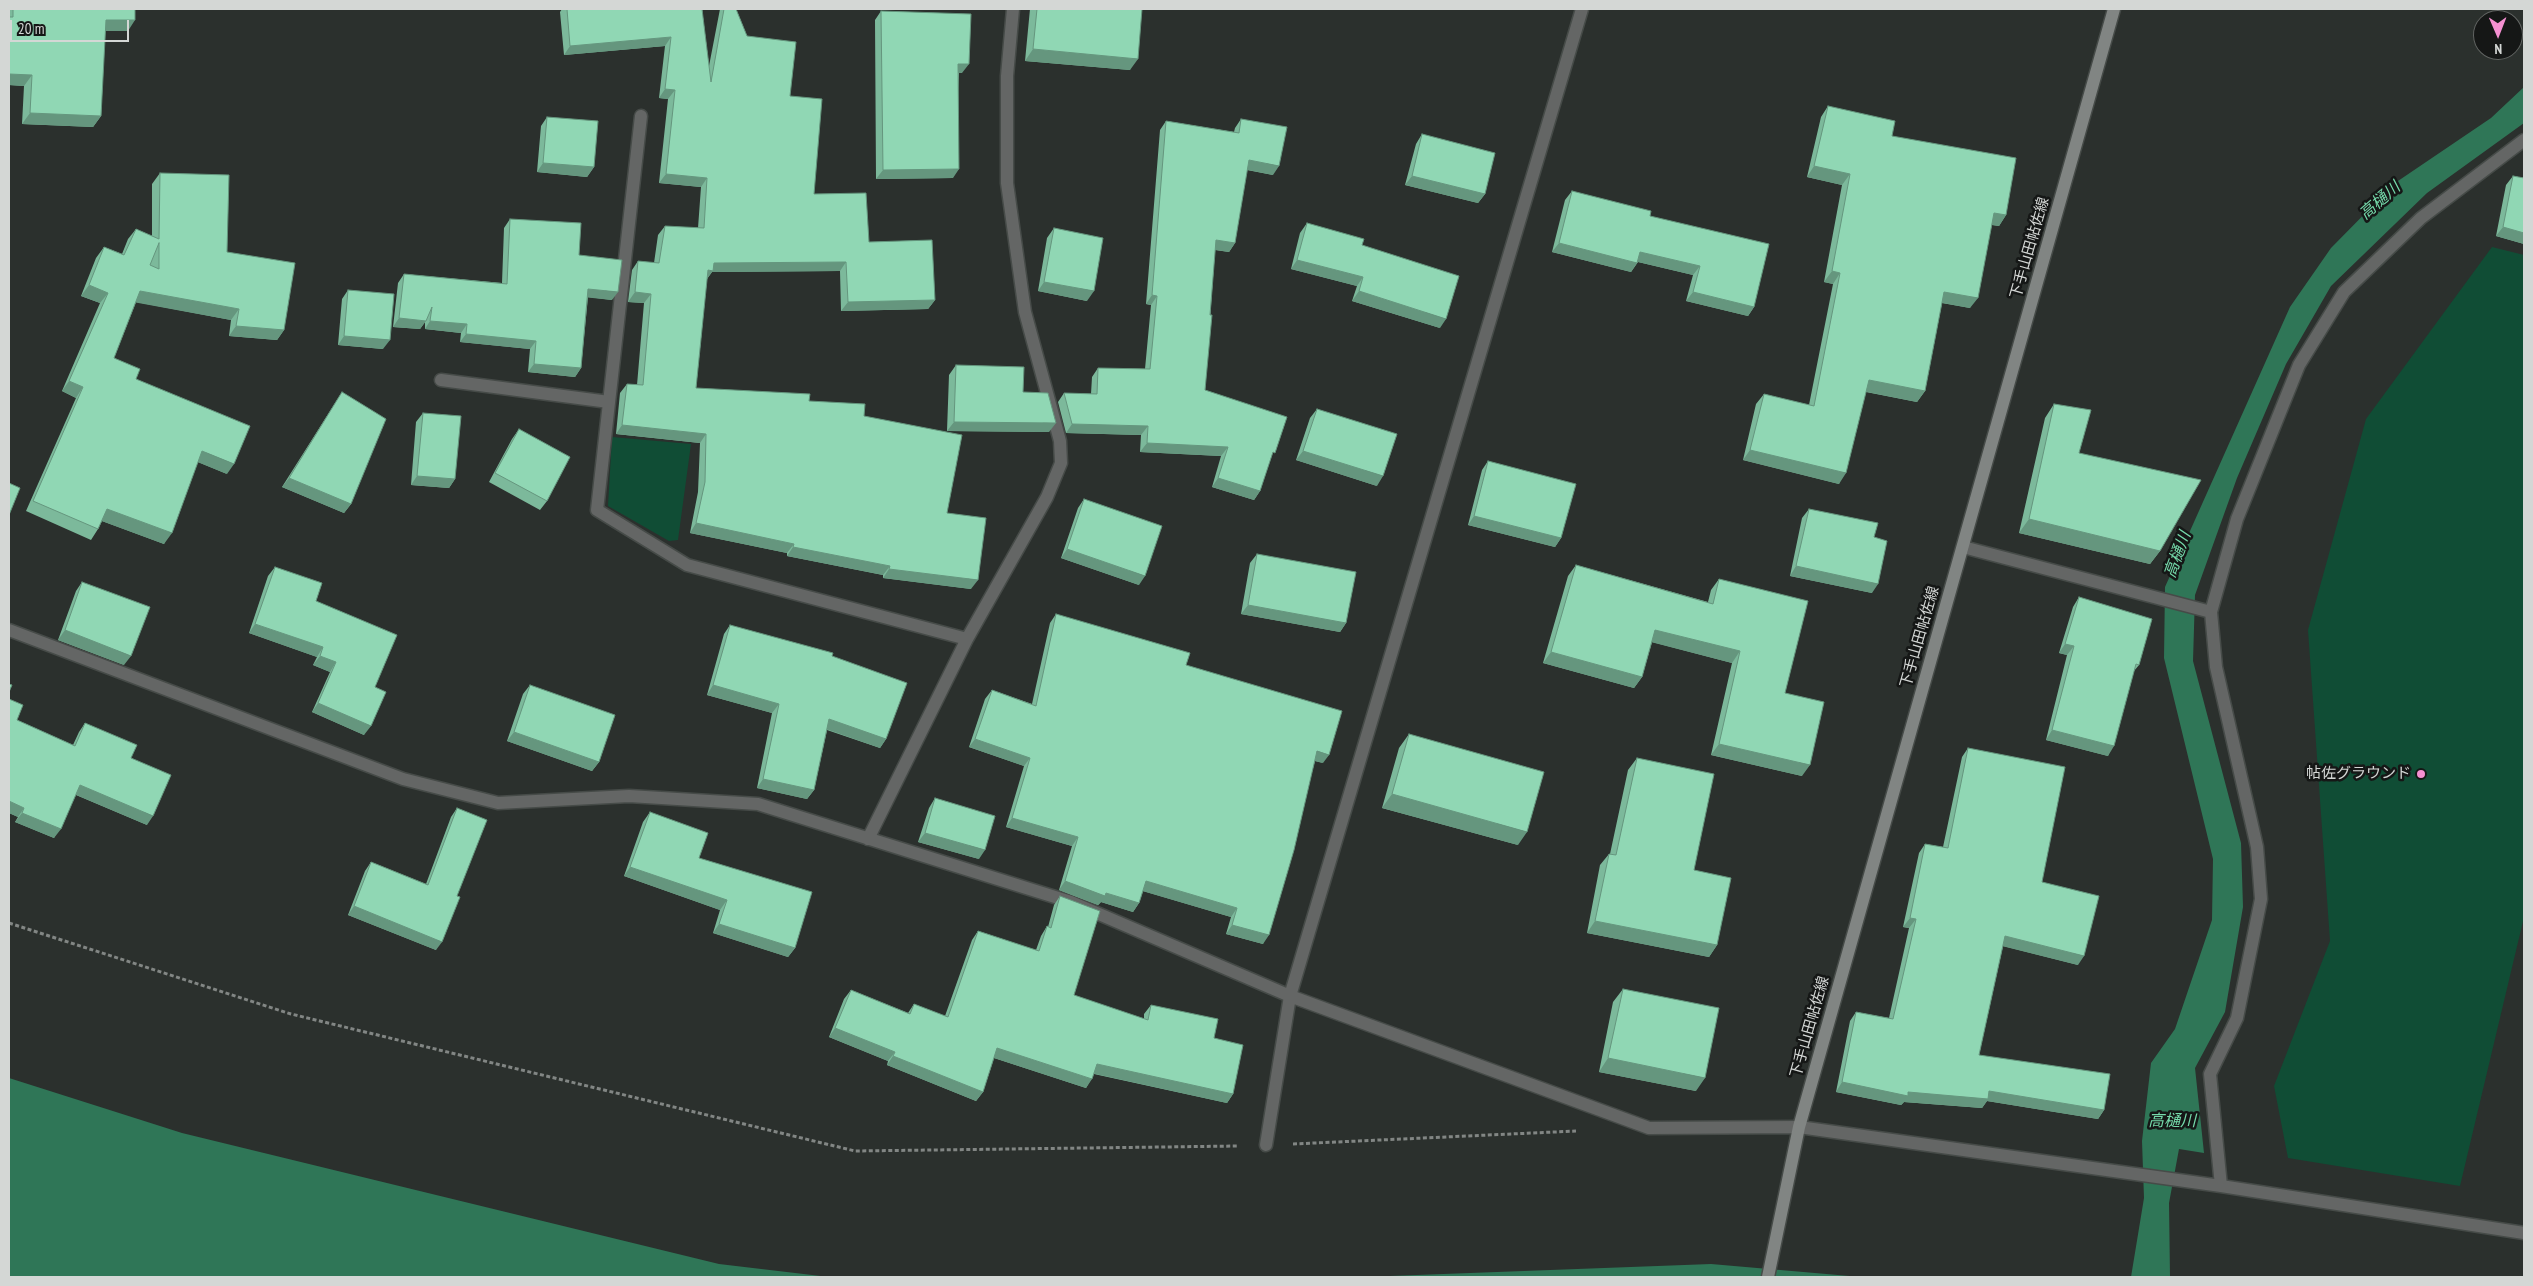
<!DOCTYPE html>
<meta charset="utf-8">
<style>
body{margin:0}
#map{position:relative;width:2533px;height:1286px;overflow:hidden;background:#2b302d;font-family:"PT Sans Narrow",sans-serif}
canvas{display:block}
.frame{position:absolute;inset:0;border:10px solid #d4d7d5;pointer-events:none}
.north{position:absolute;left:2473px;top:10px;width:50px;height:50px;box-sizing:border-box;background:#151716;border:1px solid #616462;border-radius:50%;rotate:179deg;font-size:14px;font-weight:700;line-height:20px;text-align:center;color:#d4d7d5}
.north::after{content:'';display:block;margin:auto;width:18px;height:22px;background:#f590d1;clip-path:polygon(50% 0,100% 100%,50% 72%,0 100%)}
.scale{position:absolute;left:10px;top:20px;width:119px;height:22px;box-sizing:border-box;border:2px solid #d4d7d5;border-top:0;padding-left:6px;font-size:15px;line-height:18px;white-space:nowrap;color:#d4d7d5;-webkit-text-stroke:4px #151716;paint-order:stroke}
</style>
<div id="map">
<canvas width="2533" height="1286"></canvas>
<div class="frame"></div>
<div class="north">N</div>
<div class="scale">20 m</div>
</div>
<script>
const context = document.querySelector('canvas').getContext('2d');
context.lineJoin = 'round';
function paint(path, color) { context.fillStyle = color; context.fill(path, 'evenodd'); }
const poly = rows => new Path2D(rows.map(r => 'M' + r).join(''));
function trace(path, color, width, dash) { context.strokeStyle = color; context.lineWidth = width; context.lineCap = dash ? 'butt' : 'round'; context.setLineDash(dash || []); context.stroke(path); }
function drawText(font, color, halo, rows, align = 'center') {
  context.font = font + ' "PT Sans Narrow","Noto Sans JP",sans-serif'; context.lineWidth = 5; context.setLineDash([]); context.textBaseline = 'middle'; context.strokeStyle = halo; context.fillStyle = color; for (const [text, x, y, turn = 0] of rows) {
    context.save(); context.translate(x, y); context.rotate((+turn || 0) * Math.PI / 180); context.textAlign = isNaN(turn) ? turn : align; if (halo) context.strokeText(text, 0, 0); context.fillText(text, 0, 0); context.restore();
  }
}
paint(poly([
 [2492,247,2524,255,2524,917,2460,1186,2288,1158,2274,1086,2330,941,2308,630,2366,419],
 [612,437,691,444,678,540,669,541,608,506]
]), '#104d35');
paint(poly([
 [2524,87,2524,123,2427,193,2331,286,2286,364,2237,478,2195,595,2193,661,2241,843,2243,907,2225,1012,2195,1068,2204,1153,2179,1149,2169,1203,2170,1277,2131,1277,2144,1198,2142,1141,2151,1063,2175,1029,2212,920,2213,859,2164,658,2165,587,2290,307,2331,248,2395,183,2491,118],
 [9,1078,182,1133,719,1264,829,1277,9,1277],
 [1711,1264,1861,1277,1363,1277]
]), '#2f7657');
const minor = poly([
 [641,116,597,510,687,565,967,639],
 [441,380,609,402],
 [1963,547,2211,612],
 [9,630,403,779,498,803,629,796,758,804,1071,902,1290,996,1649,1128,1799,1127,2221,1186,2524,1233],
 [868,839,967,639,1047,497,1061,463,1060,441,1025,312,1007,183,1007,76,1013,9],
 [1266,1145,1290,996,1582,9],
 [2221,1186,2210,1074,2237,1018,2261,899,2257,847,2216,667,2211,612,2237,519,2299,365,2344,292,2421,218,2524,140]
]);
const secondary = poly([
 [1768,1277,1799,1127,2114,9]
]);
trace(minor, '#464b48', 15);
trace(secondary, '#464b48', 15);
trace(poly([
 [9,923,291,1014,855,1151,1239,1146],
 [1293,1144,1576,1131]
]), '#828684', 3, [4, 2.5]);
trace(minor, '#646665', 12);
trace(secondary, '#818583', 12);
paint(poly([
 [9,9,135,9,128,31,105,31,101,116,93,127,22,124,24,86,9,85],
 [562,9,702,9,709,66,720,9,736,9,747,36,790,96,814,194,935,300,928,309,841,311,840,271,712,272,707,279,696,388,809,401,864,416,947,513,971,589,883,578,883,575,787,556,787,553,690,533,698,492,700,443,616,434,620,393,627,384,637,385,644,303,628,302,632,270,638,261,654,263,658,235,665,226,698,228,701,187,659,183,668,99,659,98,665,46,564,55,560,12],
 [1030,9,1142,9,1130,70,1025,61],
 [881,11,962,73,959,73,953,178,876,179,875,20],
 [1828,106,1892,136,2006,215,1999,226,1992,225,1970,308,1942,303,1925,391,1917,402,1866,392,1839,484,1743,460,1756,404,1764,394,1809,405,1833,284,1824,282,1842,185,1807,177,1821,117],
 [547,117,594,167,587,177,537,172,541,126],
 [1241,119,1273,175,1247,170,1235,243,1229,252,1215,250,1205,390,1270,460,1260,491,1254,500,1212,487,1221,456,1140,452,1141,435,1066,433,1058,402,1064,393,1091,394,1092,377,1098,368,1145,369,1151,305,1146,304,1160,130,1166,121,1234,132,1235,128],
 [1422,134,1485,194,1478,203,1405,185,1416,144],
 [160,173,227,252,284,330,277,340,229,336,231,320,136,302,114,358,136,379,227,474,198,462,164,544,102,521,98,529,91,540,26,511,76,398,62,391,100,303,81,296,96,258,104,247,122,254,128,239,136,229,152,236,152,184],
 [2513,176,2524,178,2524,244,2496,236,2506,185],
 [1572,191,1650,216,1754,307,1748,316,1686,301,1693,275,1638,262,1631,272,1552,252,1565,200],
 [510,219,579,255,612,300,588,297,581,368,575,377,528,372,530,349,460,342,461,333,425,329,425,322,420,329,393,327,398,283,404,274,502,283,504,228],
 [1307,223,1362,245,1440,328,1352,301,1357,286,1291,269,1300,233],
 [1054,228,1087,301,1038,291,1047,238],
 [348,290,383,349,338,345,342,299],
 [956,365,1023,392,1049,432,947,431,949,375],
 [342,392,351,504,344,513,282,487],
 [2054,404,2079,453,2160,551,2150,564,2019,533,2045,418],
 [1317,409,1377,486,1296,460,1310,418],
 [423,413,455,479,449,488,411,485,416,422],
 [519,429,547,501,540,510,489,482,512,439],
 [1488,461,1561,538,1555,547,1468,525,1482,470],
 [1084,499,1139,585,1061,558,1078,508],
 [1809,509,1874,537,1872,593,1790,576,1802,518],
 [1257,554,1346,623,1340,632,1241,614,1250,563],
 [1576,565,1708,602,1711,590,1719,579,1785,693,1802,776,1711,755,1732,663,1652,642,1642,677,1634,688,1543,663,1568,576],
 [275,567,316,601,375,687,364,735,312,712,330,672,313,665,317,657,249,633,268,576],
 [82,582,124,665,58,640,76,591],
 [2079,597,2139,665,2134,671,2108,756,2046,740,2067,655,2059,653,2073,607],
 [1056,614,1186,665,1323,763,1315,761,1263,944,1226,934,1231,917,1143,891,1139,903,1133,912,1101,902,1098,905,1059,890,1072,846,1006,827,1024,766,969,747,985,699,992,690,1032,704,1050,623],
 [730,625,832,656,886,739,880,748,827,730,814,790,807,799,757,788,772,713,707,695,724,634],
 [530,685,599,762,592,771,507,741,523,694],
 [9,699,17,720,73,745,79,732,85,723,131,758,147,825,76,795,54,838,15,822,18,817,9,813],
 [1409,734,1518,845,1382,808,1399,748],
 [1968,748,2042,882,2078,965,2003,946,1979,1055,2104,1110,2098,1119,1987,1101,1982,1108,1904,1102,1901,1105,1836,1092,1850,1021,1856,1012,1889,1018,1909,928,1903,927,1919,853,1925,844,1943,847,1962,757],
 [1637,758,1694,870,1717,945,1709,957,1587,933,1600,865,1609,854,1610,854,1628,770],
 [935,798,979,859,918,842,929,808],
 [457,808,436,950,348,915,365,871,371,862,426,884,451,817],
 [650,812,795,948,788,957,713,933,720,910,624,876,643,822],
 [1060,896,1074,995,1144,1019,1144,1014,1151,1005,1214,1038,1233,1094,1227,1103,1094,1074,1086,1088,994,1058,983,1092,976,1101,887,1065,888,1061,829,1037,844,999,851,990,908,1013,914,1004,945,1016,972,940,978,931,1036,950,1041,936,1047,926,1048,927,1054,905],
 [1623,989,1696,1091,1599,1072,1613,1002]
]), '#7cb99b');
paint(poly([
 [106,20,135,20,128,31,98,31],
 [671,37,665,46,564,55,570,46],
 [1033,49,1138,59,1130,70,1025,61],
 [958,64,969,64,962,73,952,73],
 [9,74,32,75,24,86,9,85],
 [665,89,675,90,668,99,659,98],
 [30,113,101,116,93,127,22,124],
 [1249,160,1279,166,1273,175,1243,169],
 [543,163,594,167,587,177,537,172],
 [1814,166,1850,174,1842,185,1807,177],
 [959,169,953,178,876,179,883,170],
 [666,174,707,178,701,187,659,183],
 [1412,176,1485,194,1478,203,1405,185],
 [1994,213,2006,215,1999,226,1986,224],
 [2503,227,2524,233,2524,244,2496,236],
 [1216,240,1235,243,1229,252,1210,249],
 [1559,243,1637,263,1631,272,1552,252],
 [1640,252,1700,266,1693,275,1634,261],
 [1297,260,1363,277,1357,286,1291,269],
 [846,262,840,271,712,272,706,280,701,279,714,263],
 [1832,271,1840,273,1833,284,1824,282],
 [1044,282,1094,291,1087,301,1038,291],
 [89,285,108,293,100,303,81,296],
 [588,289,618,292,612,300,583,297],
 [140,291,239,309,231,320,133,302],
 [1359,291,1446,319,1440,328,1352,301],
 [635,292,651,294,644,303,628,302],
 [1693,292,1754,307,1748,316,1686,301],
 [1944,292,1978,298,1970,308,1937,302],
 [1152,295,1157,296,1151,305,1146,304],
 [935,300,928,309,841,311,848,302],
 [399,318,426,321,420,329,393,327],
 [430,321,467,324,461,333,425,329],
 [236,326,284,330,277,340,229,336],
 [466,334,536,341,530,349,460,342],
 [344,336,390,340,383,349,338,345],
 [534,364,581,368,575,377,528,372],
 [1869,380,1925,391,1917,402,1862,391],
 [69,381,83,387,76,398,62,391],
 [954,422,1056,423,1049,432,947,431],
 [1072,424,1148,426,1141,435,1066,433],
 [622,425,706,434,700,443,616,434],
 [1147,443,1228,447,1221,456,1140,452],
 [1750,450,1846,473,1839,484,1743,460],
 [202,451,234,464,227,474,195,461],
 [1303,451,1383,476,1377,486,1296,460],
 [417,476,455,479,449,488,411,485],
 [289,478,351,504,344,513,282,487],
 [1218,478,1260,491,1254,500,1212,487],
 [107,509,172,533,164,544,99,520],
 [1474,516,1561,538,1555,547,1468,525],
 [2029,519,2160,551,2150,564,2019,533],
 [696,523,794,544,787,553,690,533],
 [793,547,890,566,883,575,787,556],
 [1067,549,1145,576,1139,585,1061,558],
 [1796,566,1878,584,1872,593,1790,576],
 [889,569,978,580,971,589,883,578],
 [1248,605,1346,623,1340,632,1241,614],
 [255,624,323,647,317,657,249,633],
 [65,630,131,656,124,665,58,640],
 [1655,630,1740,651,1732,663,1647,641],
 [2065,644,2074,646,2067,655,2059,653],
 [1551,652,1642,677,1634,688,1543,663],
 [320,656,336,662,330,672,313,665],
 [713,685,779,704,772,713,707,695],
 [318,703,371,726,364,735,312,712],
 [829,719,886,739,880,748,823,728],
 [2052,730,2114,746,2108,756,2046,740],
 [514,732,599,762,592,771,507,741],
 [975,739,1030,758,1024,766,969,747],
 [1719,744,1810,765,1802,776,1711,755],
 [1317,751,1329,755,1323,763,1311,760],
 [763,779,814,790,807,799,757,788],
 [80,785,153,816,147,825,74,794],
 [1392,794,1527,832,1518,845,1382,808],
 [9,801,24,808,18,817,9,813],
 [22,813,61,829,54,838,15,822],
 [1012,818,1078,837,1072,846,1006,827],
 [925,833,985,850,979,859,918,842],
 [630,867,727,900,720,910,624,876],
 [1065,881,1139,903,1133,912,1101,902,1098,905,1059,890],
 [1146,881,1237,908,1231,917,1139,890],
 [354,906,442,942,436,950,348,915],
 [1910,918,1916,919,1909,928,1903,927],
 [1595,921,1717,945,1709,957,1587,933],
 [719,924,795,948,788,957,713,933],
 [1232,925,1269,935,1263,944,1226,934],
 [2005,936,2084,956,2078,965,1998,945],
 [835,1028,895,1052,888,1061,829,1037],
 [997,1048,1092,1079,1086,1088,991,1057],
 [893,1056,983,1092,976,1101,887,1065],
 [1608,1058,1705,1078,1696,1091,1599,1072],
 [1097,1064,1233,1094,1227,1103,1091,1073],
 [1842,1082,1908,1092,1989,1091,2104,1110,2098,1119,1987,1101,1982,1108,1904,1102,1901,1105,1836,1092]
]), '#65967e');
const building = poly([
 [13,9,135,9,135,20,106,20,101,116,30,113,32,75,9,74,9,17,13,17,13,9],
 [567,9,702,9,711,82,724,9,736,9,747,36,796,42,790,96,822,99,814,194,866,193,869,242,932,240,935,300,848,302,846,262,714,263,713,271,708,270,696,388,810,394,809,401,865,404,864,416,962,435,947,513,986,518,978,580,889,569,890,566,793,547,794,544,696,523,705,482,706,434,622,425,627,384,643,385,651,294,635,292,638,261,659,263,665,226,704,228,707,178,666,174,675,90,665,89,671,37,570,46,567,9],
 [1037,9,1142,9,1138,59,1033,49,1037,9],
 [881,11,971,14,969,64,958,64,959,169,883,170,881,11],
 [1828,106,1895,121,1892,136,2016,158,2006,215,1994,213,1978,298,1944,292,1925,391,1869,380,1846,473,1750,450,1764,394,1814,406,1840,273,1832,271,1850,174,1814,166,1828,106],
 [547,117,598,121,594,167,543,163,547,117],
 [1241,119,1287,127,1279,166,1249,160,1235,243,1216,240,1210,315,1212,315,1205,390,1287,417,1275,453,1273,452,1260,491,1218,478,1228,447,1147,443,1148,426,1072,424,1064,393,1097,394,1098,368,1150,369,1157,296,1152,295,1166,121,1239,133,1241,119],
 [1422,134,1495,153,1485,194,1412,176,1422,134],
 [160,173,229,175,227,252,295,263,284,330,236,326,239,309,140,291,114,358,140,369,136,379,250,426,234,464,202,451,172,533,107,509,98,529,33,501,83,387,69,381,108,293,89,285,104,247,124,255,136,229,159,239,160,173],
 [159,243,159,269,150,265,159,243],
 [2513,176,2524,178,2524,233,2503,227,2513,176],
 [1572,191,1651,211,1650,216,1769,244,1754,307,1693,292,1700,266,1640,252,1637,263,1559,243,1572,191],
 [510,219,581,223,579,255,622,260,618,292,588,289,581,368,534,364,536,341,466,334,467,324,430,321,432,307,426,321,399,318,404,274,507,284,510,219],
 [1307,223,1364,239,1362,245,1459,276,1446,319,1359,291,1363,277,1297,260,1307,223],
 [1054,228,1103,238,1094,291,1044,282,1054,228],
 [348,290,394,294,390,340,344,336,348,290],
 [956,365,1024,367,1023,392,1048,393,1056,423,954,422,956,365],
 [342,392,386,419,351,504,289,478,342,392],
 [2054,404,2091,410,2079,453,2201,480,2160,551,2029,519,2054,404],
 [1317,409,1397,434,1383,476,1303,451,1317,409],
 [423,413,461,416,455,479,417,476,423,413],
 [519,429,570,457,547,501,495,473,519,429],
 [1488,461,1576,484,1561,538,1474,516,1488,461],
 [9,483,20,488,9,515,9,483],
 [1084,499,1162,526,1145,576,1067,549,1084,499],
 [1809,509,1878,523,1874,537,1887,541,1878,584,1796,566,1809,509],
 [1257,554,1356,572,1346,623,1248,605,1257,554],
 [1576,565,1713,604,1719,579,1808,601,1785,693,1824,702,1810,765,1719,744,1740,651,1655,630,1642,677,1551,652,1576,565],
 [275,567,322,583,316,601,397,635,375,687,386,692,371,726,318,703,336,662,320,656,323,647,255,624,275,567],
 [82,582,150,607,131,656,65,630,82,582],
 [2079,597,2152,619,2139,665,2136,664,2114,746,2052,730,2074,646,2065,644,2079,597],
 [1056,614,1190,653,1186,665,1342,711,1329,755,1317,751,1294,850,1269,935,1232,925,1237,908,1146,881,1139,903,1106,893,1105,896,1065,881,1078,837,1012,818,1030,758,975,739,992,690,1036,706,1056,614],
 [730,625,833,653,832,656,907,683,886,739,829,719,814,790,763,779,779,704,713,685,730,625],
 [9,684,12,685,9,692,9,684],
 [530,685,615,715,599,762,514,732,530,685],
 [9,699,23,705,17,720,75,746,85,723,137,745,131,758,171,775,153,816,80,785,61,829,22,813,24,808,9,801,9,699],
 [1409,734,1544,772,1527,832,1392,794,1409,734],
 [1968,748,2065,767,2042,882,2099,896,2084,956,2005,936,1979,1055,2110,1074,2104,1110,1989,1091,1988,1099,1908,1092,1908,1096,1842,1082,1856,1012,1893,1019,1916,919,1910,918,1925,844,1948,848,1968,748],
 [1637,758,1714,774,1694,870,1731,878,1717,945,1595,921,1609,854,1616,855,1637,758],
 [935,798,995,816,985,850,925,833,935,798],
 [457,808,487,820,457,896,460,897,442,942,354,906,371,862,428,885,457,808],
 [650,812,708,833,699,858,812,892,795,948,719,924,727,900,630,867,650,812],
 [1060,896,1100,911,1074,995,1148,1020,1151,1005,1218,1019,1214,1038,1243,1045,1233,1094,1097,1064,1092,1079,997,1048,983,1092,893,1056,895,1052,835,1028,851,990,910,1014,914,1004,948,1017,978,931,1039,951,1047,926,1051,928,1060,896],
 [1623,989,1719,1008,1705,1078,1608,1058,1623,989]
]);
paint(building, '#90d7b4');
trace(building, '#65967e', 1);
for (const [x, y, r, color] of [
 [2421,774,5,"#f590d1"]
]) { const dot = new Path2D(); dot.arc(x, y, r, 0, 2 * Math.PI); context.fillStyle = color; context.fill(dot); trace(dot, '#151716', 2); }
drawText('15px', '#d4d7d5', '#151716', [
 ["下手山田帖佐線",2030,248,-74],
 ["下手山田帖佐線",1920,637,-74],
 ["下手山田帖佐線",1810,1027,-74]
]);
drawText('15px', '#d4d7d5', '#151716', [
 ["帖佐グラウンド",2411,774]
], 'right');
drawText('italic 16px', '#75daab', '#151716', [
 ["高樋川",2380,201,-41],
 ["高樋川",2178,555,-70],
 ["高樋川",2172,1121]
]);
</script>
